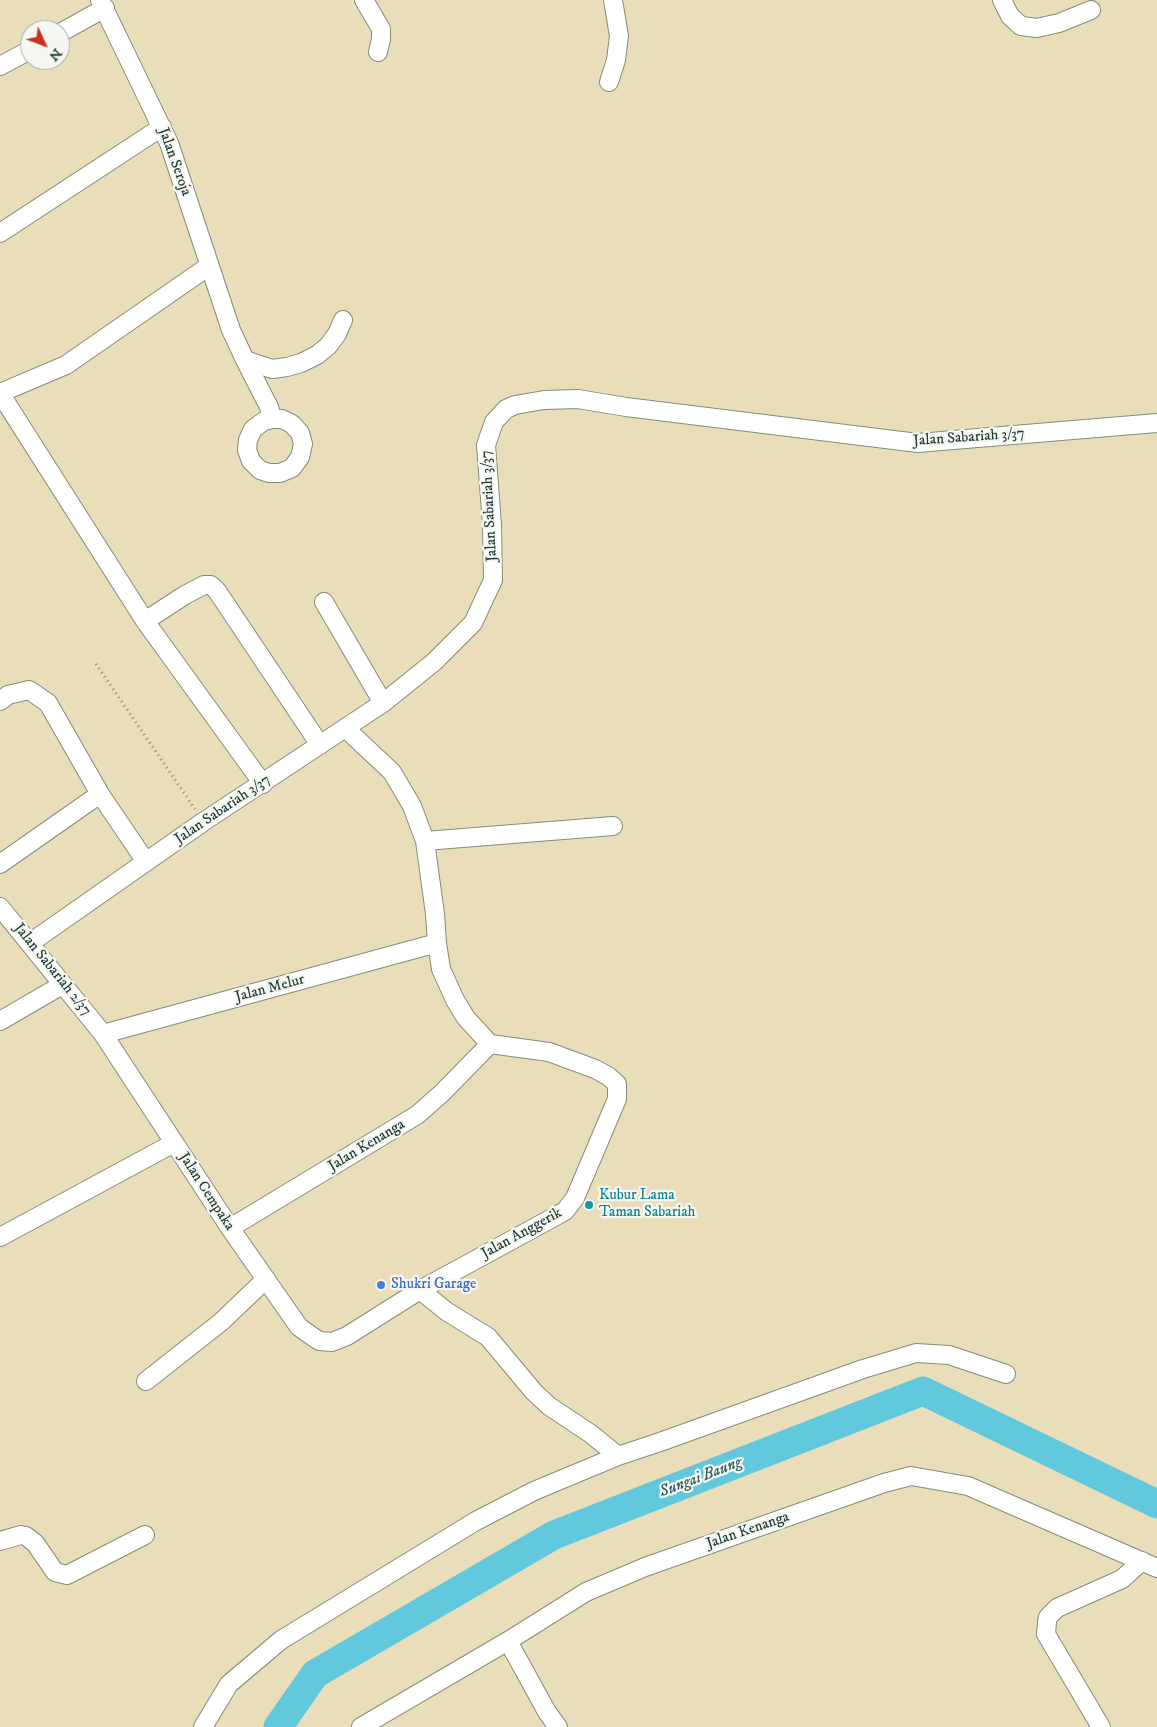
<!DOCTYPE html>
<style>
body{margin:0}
#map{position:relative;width:1157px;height:1727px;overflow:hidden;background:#eadeba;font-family:"IM FELL DW Pica",serif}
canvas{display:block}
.north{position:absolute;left:20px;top:20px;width:50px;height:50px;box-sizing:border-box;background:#f6f6f2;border:1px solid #a0aca6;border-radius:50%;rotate:133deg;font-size:14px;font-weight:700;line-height:20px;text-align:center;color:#1f3d34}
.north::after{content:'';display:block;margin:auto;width:18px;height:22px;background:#c8321e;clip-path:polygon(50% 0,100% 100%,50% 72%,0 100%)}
</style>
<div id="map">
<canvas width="1157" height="1727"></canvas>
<div class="north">N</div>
</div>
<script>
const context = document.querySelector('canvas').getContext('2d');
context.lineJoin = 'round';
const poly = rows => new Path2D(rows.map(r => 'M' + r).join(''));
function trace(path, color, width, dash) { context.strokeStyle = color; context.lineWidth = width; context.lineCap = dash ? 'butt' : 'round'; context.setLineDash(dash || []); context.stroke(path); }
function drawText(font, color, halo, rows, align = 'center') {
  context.font = font + ' "IM FELL DW Pica",serif'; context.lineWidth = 4.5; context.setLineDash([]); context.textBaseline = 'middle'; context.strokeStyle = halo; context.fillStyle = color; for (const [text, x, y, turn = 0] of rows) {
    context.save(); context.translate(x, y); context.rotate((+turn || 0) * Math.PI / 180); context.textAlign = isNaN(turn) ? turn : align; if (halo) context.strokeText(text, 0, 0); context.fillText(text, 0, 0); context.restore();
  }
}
trace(poly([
 [278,1727,315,1674,554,1535,923,1391,1157,1504]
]), '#61c8dd', 29);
const minor = poly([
 [100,0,169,143,231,330,245,360,269,407,272,419,282,419,292,424,300,433,303,444,300,457,292,468,280,473,269,473,260,470,251,461,247,450,248,440,253,429,264,421,272,419],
 [364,0,381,29,381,39,378,52],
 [1002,0,1010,16,1021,26,1037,28,1059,23,1091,10],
 [60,33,105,8],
 [0,66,30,50],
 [609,82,616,60,619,36,613,0],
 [0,233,162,127],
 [245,360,272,369,287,367,301,363,317,355,328,346,337,334,343,320],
 [0,393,145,621],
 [0,393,66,365,209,266],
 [324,602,383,703],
 [0,701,8,695,29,690,48,703,100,794,146,862],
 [345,728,392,772,412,806,425,841,435,914,437,943,441,969,455,1000,466,1018,490,1044],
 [263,784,145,621,185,595,204,585,211,585,217,591,320,745],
 [425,841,613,826],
 [0,864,100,794],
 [0,907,103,1034,230,1228,299,1327,319,1341,332,1342,347,1336,420,1290,556,1216,565,1211,575,1198,617,1099,617,1084,608,1076,595,1069,549,1052,490,1044],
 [30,943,203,822,383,703,434,662,473,623,493,580,492,525,486,445,494,422,506,409,515,405,544,400,578,399,626,407,918,443,1157,423],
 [0,1021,62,985],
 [103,1034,437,943],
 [230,1228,417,1115,442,1093,490,1044],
 [0,1237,174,1143],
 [420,1290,446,1311,488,1337,534,1392,549,1406,591,1434,618,1456],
 [146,1381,221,1322,266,1279],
 [0,1541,21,1535,26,1536,35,1543,55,1572,67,1575,145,1535],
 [508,1641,547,1712,558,1727],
 [203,1727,229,1684,281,1640,476,1521,534,1491,618,1456,660,1442,863,1369,916,1353,949,1355,1006,1374],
 [361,1727,508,1641,586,1592,645,1567,884,1483,911,1476,968,1486,1157,1568],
 [1101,1727,1046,1634,1047,1622,1048,1617,1057,1608,1122,1579,1142,1561]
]);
trace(minor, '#848e77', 20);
trace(poly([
 [96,664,195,809]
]), '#848e77', 3, [1, 4]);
trace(minor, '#fff', 18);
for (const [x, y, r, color] of [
 [589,1205,5,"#0f9aa8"],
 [381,1285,5,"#3f7fe0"]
]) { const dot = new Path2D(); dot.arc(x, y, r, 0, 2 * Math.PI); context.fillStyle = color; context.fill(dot); trace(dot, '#f6f6f2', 2); }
drawText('15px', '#1f3d34', '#f6f6f2', [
 ["Jalan Seroja",174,162,70],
 ["Jalan Sabariah 3/37",969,438,-4],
 ["Jalan Sabariah 3/37",490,506,-93],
 ["Jalan Sabariah 3/37",223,810,-34],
 ["Jalan Sabariah 2/37",52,970,51],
 ["Jalan Melur",270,989,-15],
 ["Jalan Kenanga",367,1146,-31],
 ["Jalan Cempaka",206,1192,57],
 ["Jalan Anggerik",522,1234,-29],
 ["Jalan Kenanga",748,1531,-19]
]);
drawText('15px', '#0d838f', '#f6f6f2', [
 ["Kubur Lama",599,1196],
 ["Taman Sabariah",599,1213]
], 'left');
drawText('15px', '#366cbe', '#f6f6f2', [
 ["Shukri Garage",391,1285]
], 'left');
drawText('italic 16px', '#30605e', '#f6f6f2', [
 ["Sungai Baung",701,1478,-21]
]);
</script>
